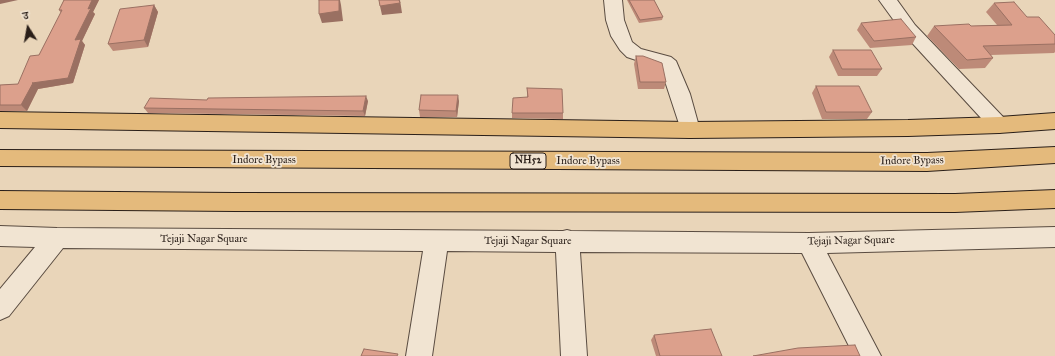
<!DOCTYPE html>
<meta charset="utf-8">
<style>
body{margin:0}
#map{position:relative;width:1055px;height:356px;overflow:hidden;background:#e9d5b9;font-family:"IM FELL Great Primer","Noto Serif Devanagari",serif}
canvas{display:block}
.north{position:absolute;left:8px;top:8px;width:40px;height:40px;-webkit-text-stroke:3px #f1e4d2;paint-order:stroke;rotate:349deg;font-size:11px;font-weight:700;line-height:16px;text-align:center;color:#2a1f19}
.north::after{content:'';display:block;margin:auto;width:14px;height:18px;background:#2a1f19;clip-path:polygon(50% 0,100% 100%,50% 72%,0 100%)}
</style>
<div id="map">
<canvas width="1055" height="356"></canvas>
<div class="north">उ</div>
</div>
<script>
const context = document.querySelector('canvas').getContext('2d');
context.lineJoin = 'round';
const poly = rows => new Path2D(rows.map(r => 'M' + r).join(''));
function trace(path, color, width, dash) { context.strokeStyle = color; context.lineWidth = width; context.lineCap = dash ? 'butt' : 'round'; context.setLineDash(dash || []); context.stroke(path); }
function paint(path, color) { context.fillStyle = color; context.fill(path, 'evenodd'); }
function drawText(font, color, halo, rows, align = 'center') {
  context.font = font + ' "IM FELL Great Primer",serif'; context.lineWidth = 3.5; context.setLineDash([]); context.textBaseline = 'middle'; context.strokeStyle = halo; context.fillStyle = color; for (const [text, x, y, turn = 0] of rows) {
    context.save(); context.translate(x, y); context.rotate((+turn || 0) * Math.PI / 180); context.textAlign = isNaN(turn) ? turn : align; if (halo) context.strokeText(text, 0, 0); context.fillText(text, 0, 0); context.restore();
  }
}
const minor = poly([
 [604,0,622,0,624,20,632,42,641,49,671,57,676,61,690,94,700,130,697,136,690,138,683,136,661,69,657,67,627,57,620,50,611,36,606,20,604,0],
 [879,0,897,0,915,25,1006,120,1009,125,1006,130,999,133,992,130,903,33,879,0],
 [0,226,57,228,563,231,567,230,571,231,809,233,1055,227,1055,247,827,253,881,356,854,356,802,253,580,252,587,356,561,356,556,252,447,251,432,356,406,356,423,251,63,248,9,316,0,320,0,289,35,247,0,246,0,226]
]);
const highway = poly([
 [0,112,690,122,908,120,999,117,1055,113,1055,129,999,133,908,136,690,138,0,128,0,112],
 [1055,147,1055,163,927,171,0,166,0,150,927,153,1055,147],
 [1055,190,1055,208,955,212,234,211,0,209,0,191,234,193,955,194,1055,190]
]);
trace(minor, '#5a4c41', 2);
trace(highway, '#2a1f19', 2);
paint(minor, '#f1e4d2');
paint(highway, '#e4ba7c');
paint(poly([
 [64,0,99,0,93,12,95,14,82,41,85,45,73,83,38,89,27,111,0,111,0,85,18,84,39,55,61,13,59,10],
 [627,0,654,0,663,17,662,20,639,23],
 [994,3,1027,17,1055,35,1055,52,1054,53,991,55,993,58,985,68,959,69,927,36,934,26,971,26,997,25,986,12],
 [154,5,158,12,148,47,113,51,108,44],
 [861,23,916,37,912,45,870,48,857,30],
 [833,50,882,69,877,76,838,76,829,57],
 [636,56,666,82,664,89,638,89,634,64],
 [816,86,872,112,867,119,822,119,812,93],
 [527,88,563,113,563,119,512,118,512,113,527,97],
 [207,100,368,101,365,116,148,113,144,108],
 [459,101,457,117,420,117,419,110],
 [654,335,722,356,656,356,651,340]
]), '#bd8a78');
paint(poly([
 [0,0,18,0,0,4],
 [92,0,99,0,93,12,95,14,82,41,85,45,73,83,38,89,27,111,21,105,32,83,75,40],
 [339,0,340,0,341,5,343,21,322,23,319,14],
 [400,0,402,13,382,15,380,6],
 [154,5,158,12,148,47,144,40],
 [458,95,459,101,457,117,456,111],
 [366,96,368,101,365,116,363,111]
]), '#9a7062');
const building = poly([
 [64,0,92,0,88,9,91,8,75,40,81,39,68,78,32,83,33,83,21,105,0,105,0,85,18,84,30,56,39,55,62,10,59,10,64,0],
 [319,0,339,0,339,11,319,14,319,0],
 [379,0,399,0,400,3,380,6,379,0],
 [629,0,654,0,663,17,640,20,629,0],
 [1014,2,1027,17,1039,17,1055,35,1055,44,983,46,993,58,967,60,934,26,969,24,971,26,1012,25,994,3,1014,2],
 [154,5,144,40,108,44,120,9,154,5],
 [901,19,916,37,874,41,861,23,901,19],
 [833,50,871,50,882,69,842,69,833,50],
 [636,56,643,56,662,63,666,82,640,82,636,56],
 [816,86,859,86,872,112,826,112,816,86],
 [527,88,562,89,563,113,512,113,513,98,528,97,527,88],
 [421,95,458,95,456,111,419,110,421,95],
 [366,96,363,111,144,108,150,98,207,100,208,98,366,96],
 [711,329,722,356,660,356,654,335,711,329],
 [855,345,860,356,753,356,798,348,855,345],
 [364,349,398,354,397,356,361,356,364,349]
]);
paint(building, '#dca08c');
trace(building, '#9a7062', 1);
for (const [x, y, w] of [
 [528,161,36]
]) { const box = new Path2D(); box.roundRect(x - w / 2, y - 8, w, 16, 3); context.fillStyle = '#f1e4d2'; context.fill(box); trace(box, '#2a1f19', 1); }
drawText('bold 10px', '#2a1f19', null, [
 ["NH52",528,161]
]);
drawText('11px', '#2a1f19', '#f1e4d2', [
 ["Indore Bypass",264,160],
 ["Indore Bypass",588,161],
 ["Indore Bypass",912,161,-1],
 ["Tejaji Nagar Square",204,239],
 ["Tejaji Nagar Square",528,241],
 ["Tejaji Nagar Square",851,241,-1]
]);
</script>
